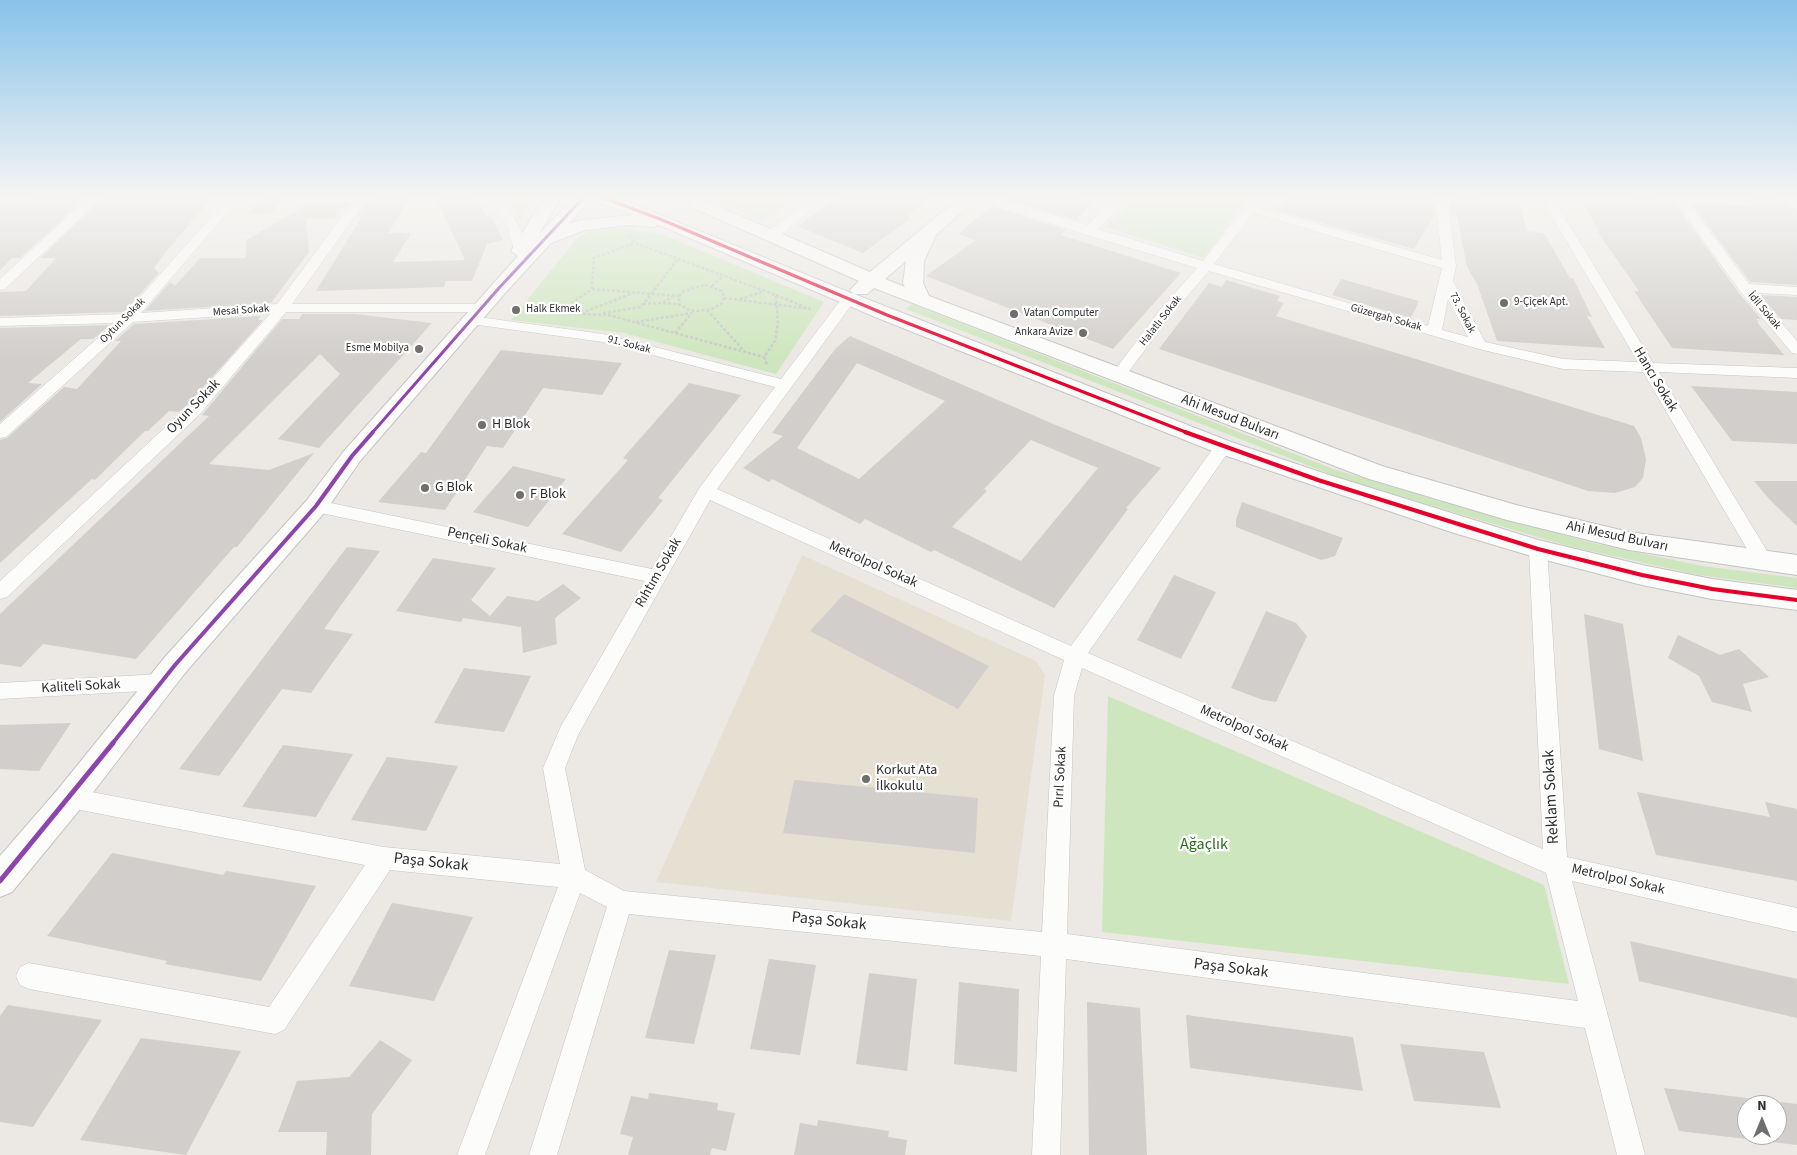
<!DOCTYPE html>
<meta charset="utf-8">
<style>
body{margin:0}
#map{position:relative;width:1797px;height:1155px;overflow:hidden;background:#ece8e4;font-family:"Source Sans 3",sans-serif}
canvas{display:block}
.north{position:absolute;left:1737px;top:1095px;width:50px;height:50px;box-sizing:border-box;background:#fff;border:1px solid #ababab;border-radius:50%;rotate:0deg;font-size:14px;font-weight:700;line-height:20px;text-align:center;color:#2e2e2e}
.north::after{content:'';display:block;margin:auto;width:18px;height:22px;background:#706f6e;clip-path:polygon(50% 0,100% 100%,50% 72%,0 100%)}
</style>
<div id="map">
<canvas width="1797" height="1155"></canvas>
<div class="north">N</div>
</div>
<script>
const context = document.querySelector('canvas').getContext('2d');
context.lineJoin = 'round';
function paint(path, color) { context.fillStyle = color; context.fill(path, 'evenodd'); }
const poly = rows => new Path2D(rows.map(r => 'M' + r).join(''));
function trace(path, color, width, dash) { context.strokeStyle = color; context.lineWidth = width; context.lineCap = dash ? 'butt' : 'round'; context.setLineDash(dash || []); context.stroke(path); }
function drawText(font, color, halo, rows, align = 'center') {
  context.font = font + ' "Source Sans 3",sans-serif'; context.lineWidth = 4.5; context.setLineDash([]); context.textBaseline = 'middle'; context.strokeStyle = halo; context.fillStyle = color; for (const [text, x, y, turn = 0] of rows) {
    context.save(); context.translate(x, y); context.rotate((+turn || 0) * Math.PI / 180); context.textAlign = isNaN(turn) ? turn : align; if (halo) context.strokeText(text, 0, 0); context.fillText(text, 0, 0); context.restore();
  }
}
paint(poly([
 [802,555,1036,661,1045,675,1011,921,656,882]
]), '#e6e0d3');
paint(poly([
 [508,198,530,198,528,208,523,217,519,219],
 [711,198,798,198,762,222],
 [1135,198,1248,198,1204,258,1105,227],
 [617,228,649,232,666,236,824,302,776,374,624,333,511,320,577,238,590,231],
 [912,304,1333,469,1433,499,1593,543,1702,566,1797,578,1797,588,1698,575,1568,546,1348,481,906,309],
 [1108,696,1544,885,1569,984,1102,932]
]), '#cee6be');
paint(poly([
 [37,198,86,198,20,258,12,258,0,270,0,199],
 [103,198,212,198,165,253,154,268,159,273,124,312,0,316,0,292,26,291,56,258,40,258],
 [262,198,284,198,270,214,247,214],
 [375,198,411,198,388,233,411,233,393,262,465,260,436,198,477,198,486,216,490,215,503,240,487,244,472,281,446,281,444,287,316,291,361,218,358,215,367,203,371,203],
 [837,198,931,198,907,216,911,218,863,253,797,226],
 [1002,198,1079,198,1093,201,1076,220],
 [1287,198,1433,198,1435,214,1414,249,1276,210],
 [1449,198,1481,198,1519,202,1527,231,1544,233,1570,278,1573,278,1592,317,1587,316,1605,348,1497,341,1477,284,1467,267,1457,216,1451,215],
 [1628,198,1662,198,1665,202,1674,202,1738,292,1761,319,1756,319,1759,322,1757,322,1784,355,1672,348,1634,291,1639,291,1601,237,1582,200,1629,200],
 [1745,198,1781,198,1797,212,1797,285,1750,282,1691,203,1755,207],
 [310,203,350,203,346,208,344,206,334,219,306,219,309,252,271,303,145,311,170,282,175,286,200,258,246,258,246,240],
 [992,206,1066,230,1061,235,1181,273,1113,349,926,276,976,240,958,234],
 [1341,279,1419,301,1411,318,1332,295],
 [1226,280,1280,296,1277,301,1284,303,1276,316,1634,426,1641,438,1646,459,1643,478,1635,487,1615,493,1588,491,1159,349,1209,283,1222,287],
 [1760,295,1797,297,1797,320,1781,319],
 [302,314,355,314,432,323,319,448,278,439,340,374,320,354,209,464,269,470,314,453,237,547,234,547,136,659,43,644,21,667,0,664,0,614,209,416,202,415,282,319,299,319],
 [261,316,258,320,263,320,187,405,179,412,169,411,148,431,145,431,95,480,92,479,0,563,0,440,7,438,64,387,77,389,121,341,115,341,134,324],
 [110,325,93,339,81,339,28,383,42,384,0,422,0,328],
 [850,336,1051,423,1161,468,1126,508,1128,509,1054,608,934,550,931,552,865,519,860,524,772,479,769,482,743,468,783,436,772,433,836,348],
 [857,363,945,401,859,479,797,448],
 [1031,440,1098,468,1021,561,952,527,987,491,984,489],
 [501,350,622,363,602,395,543,388,503,448,487,446,445,510,378,502,421,452,426,453],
 [689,383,741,395,658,498,663,500,621,552,562,534,628,460,623,458],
 [1691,386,1797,392,1797,444,1732,441],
 [513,466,566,479,528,527,473,512],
 [1754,481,1797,481,1797,526,1770,500],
 [1242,502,1343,538,1335,556,1321,560,1236,527,1236,520],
 [347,547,380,551,324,629,353,634,311,693,282,689,219,776,179,769],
 [433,558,496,568,471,600,490,616,507,596,538,601,563,584,581,598,555,618,557,644,523,653,521,627,463,618,461,622,396,611],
 [1174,575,1216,592,1181,659,1137,640],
 [844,594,989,666,958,709,810,631],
 [1266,611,1296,623,1307,636,1276,702,1263,700,1231,688],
 [1584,614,1623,624,1643,761,1599,749],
 [1678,635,1720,655,1739,649,1769,677,1743,684,1752,712,1712,702,1699,676,1668,658],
 [464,668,531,676,504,732,434,723],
 [71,723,39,771,0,769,0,725],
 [283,745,353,754,316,817,242,807],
 [387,757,458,766,426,831,351,820],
 [794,780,978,798,975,853,783,833],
 [1637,792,1770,817,1765,802,1797,809,1797,881,1656,855],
 [112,853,223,875,226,871,316,886,261,981,165,964,167,961,47,936],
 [392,903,473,917,434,1001,349,986],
 [1630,941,1797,979,1797,1018,1639,981],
 [669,950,716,955,694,1044,645,1038],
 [769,959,816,965,800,1055,750,1049],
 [869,973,917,979,907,1071,856,1064],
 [959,982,1019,989,1017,1072,954,1064],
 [1087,1002,1140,1008,1147,1155,1089,1155],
 [8,1005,102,1020,33,1127,0,1122,0,1016],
 [1186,1015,1353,1037,1363,1091,1190,1068],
 [141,1038,241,1051,186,1155,80,1140],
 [380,1040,412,1060,372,1114,371,1155,326,1155,327,1132,278,1132,297,1081,349,1077],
 [1400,1044,1484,1052,1501,1108,1414,1101],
 [1664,1088,1797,1104,1797,1145,1679,1131],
 [1747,1105,1777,1105,1777,1135,1747,1135],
 [649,1093,718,1103,717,1110,735,1113,726,1151,712,1148,710,1155,628,1155,633,1137,620,1134,631,1096,648,1099],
 [818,1120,889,1131,888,1137,907,1140,905,1155,794,1155,800,1123,817,1126]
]), '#d1cecb');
const street = poly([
 [88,198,101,198,5,289,0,290,0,279,88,198],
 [228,198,240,198,141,313,277,304,356,198,368,198,292,304,482,304,489,308,482,312,286,312,200,414,7,597,0,599,0,581,188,406,271,313,133,322,6,437,0,438,0,424,115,323,0,326,0,318,125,314,228,198],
 [490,198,502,198,520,228,528,251,526,254,521,255,514,251,508,228,490,198],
 [813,198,826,198,776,239,766,239,765,236,766,233,813,198],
 [980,198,997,198,1087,225,1115,198,1127,198,1098,229,1203,261,1252,198,1264,198,1258,207,1442,260,1435,198,1447,198,1456,266,1453,281,1485,342,1563,359,1638,362,1541,198,1553,198,1653,363,1797,368,1797,378,1659,372,1773,561,1771,566,1764,568,1757,566,1643,372,1563,369,1479,349,1209,271,1170,316,1124,378,1114,378,1111,375,1160,310,1197,268,1084,234,982,201,980,198],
 [1253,213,1442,268,1428,326,1214,264,1253,213],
 [1448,299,1468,337,1442,330,1448,299],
 [1673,198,1685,198,1749,284,1797,287,1797,295,1756,293,1797,341,1797,354,1792,353,1740,291,1673,198],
 [1787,198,1797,198,1797,206,1793,205,1787,198],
 [848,296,855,300,717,489,1071,646,1217,443,1229,443,1231,447,1229,451,1088,653,1543,849,1529,549,1532,544,1538,542,1544,544,1547,549,1567,857,1797,908,1797,932,1572,881,1645,1155,1617,1155,1585,1028,1066,959,1060,1155,1032,1155,1041,956,629,914,557,1155,529,1155,607,907,580,893,485,1155,457,1155,558,887,390,870,284,1030,275,1034,29,989,20,985,16,976,20,967,29,963,269,1007,365,865,70,808,62,805,59,798,62,791,70,788,384,847,560,864,543,768,561,726,645,581,316,512,310,510,307,506,310,502,316,500,652,569,700,487,775,387,603,342,471,324,466,323,464,320,466,317,471,316,603,334,781,379,843,297,848,296],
 [710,500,1064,660,1054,696,1042,932,624,891,585,870,565,768,578,735,710,500],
 [1082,668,1546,873,1578,1001,1067,934,1074,696,1082,668],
 [161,674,168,676,171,682,168,688,161,690,0,699,0,683,161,674]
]);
const secondary = poly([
 [544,198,561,198,539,234,574,198,592,198,569,224,581,220,633,215,598,202,595,198,619,198,853,294,850,290,859,281,680,202,677,198,699,198,870,272,959,198,977,198,936,235,924,261,923,283,929,296,1382,466,1516,505,1629,532,1797,555,1797,575,1629,550,1507,520,1366,478,874,288,867,294,854,294,1231,442,1326,474,1538,540,1642,565,1712,579,1797,590,1797,610,1712,599,1642,585,1538,558,1451,532,1215,452,880,319,659,225,652,227,630,225,585,230,551,243,506,292,360,461,325,512,185,673,81,808,12,892,0,897,0,856,59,788,165,657,307,500,344,451,518,256,511,251,544,198],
 [906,261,903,283,905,287,885,279,906,261]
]);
trace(street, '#c5c4c5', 1);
trace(secondary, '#c5c4c5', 2);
trace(poly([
 [629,236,635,243,776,295,778,322,775,341,764,357,767,365],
 [705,285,722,291,724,298,722,303,712,309,697,311,689,310,679,304,679,296,684,291,705,285],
 [712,286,723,276],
 [592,289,679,296],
 [776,295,805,307],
 [724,298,811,309],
 [740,299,765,291],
 [663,303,679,304],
 [643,304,662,303,674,296],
 [707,310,745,352],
 [559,312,592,289,594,258,635,243],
 [558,313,608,315,764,357],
 [581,313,631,294],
 [603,313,641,307,678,259],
 [636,322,692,313],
 [675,333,692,313]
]), '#c9c9c8', 2.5, [3, 2]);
paint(street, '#fcfcfb');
paint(secondary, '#fcfcfb');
trace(poly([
 [604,198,660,219,887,315,1188,433]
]), '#e4002b', 3);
trace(poly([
 [1185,432,1318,480,1538,549,1642,575,1712,589,1797,600]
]), '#e4002b', 4);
trace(poly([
 [372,433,499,288,583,198]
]), '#8e44ad', 3);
trace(poly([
 [112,744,175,665,316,506,352,456,373,432]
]), '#8e44ad', 4);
trace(poly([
 [0,881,113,743]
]), '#8e44ad', 5);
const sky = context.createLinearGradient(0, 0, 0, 359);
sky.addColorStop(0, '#88c2ea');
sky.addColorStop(0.55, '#f6f5f3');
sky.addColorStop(1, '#f6f5f300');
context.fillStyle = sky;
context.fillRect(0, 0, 1797, 359);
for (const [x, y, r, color] of [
 [1504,303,5,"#706f6e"],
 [516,310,5,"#706f6e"],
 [1014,314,5,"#706f6e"],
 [1083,333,5,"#706f6e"],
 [419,349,5,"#706f6e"],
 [482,425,5,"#706f6e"],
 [425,488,5,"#706f6e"],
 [520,495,5,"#706f6e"],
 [866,779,5,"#706f6e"]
]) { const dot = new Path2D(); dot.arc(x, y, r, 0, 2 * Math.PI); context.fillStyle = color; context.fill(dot); trace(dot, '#fff', 2); }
drawText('11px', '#2e2e2e', '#fff', [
 ["9-Çiçek Apt.",1514,303],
 ["Halk Ekmek",526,310],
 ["Vatan Computer",1024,314],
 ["Ankara Avize",1073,333,"right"],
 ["Esme Mobilya",409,349,"right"]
], 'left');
drawText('11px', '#2e2e2e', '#fff', [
 ["Mesai Sokak",241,311,-4],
 ["İdil Sokak",1764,311,50],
 ["73. Sokak",1462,313,63],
 ["Güzergah Sokak",1386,318,16],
 ["Oytun Sokak",123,321,-45],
 ["Halatlı Sokak",1161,321,-52],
 ["91. Sokak",629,345,15]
]);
drawText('14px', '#2e2e2e', '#fff', [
 ["Hancı Sokak",1655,380,59],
 ["Oyun Sokak",194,407,-46],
 ["Ahi Mesud Bulvarı",1230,418,21],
 ["Ahi Mesud Bulvarı",1617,537,12],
 ["Pençeli Sokak",487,541,12],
 ["Metrolpol Sokak",873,565,24],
 ["Rıhtım Sokak",659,573,-60],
 ["Kaliteli Sokak",81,687,-3],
 ["Metrolpol Sokak",1244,729,24],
 ["Pırıl Sokak",1061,777,-87],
 ["Metrolpol Sokak",1618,880,13]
]);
drawText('14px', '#2e2e2e', '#fff', [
 ["H Blok",492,425],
 ["G Blok",435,488],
 ["F Blok",530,495],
 ["Korkut Ata",876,771],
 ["İlkokulu",876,787]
], 'left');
drawText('16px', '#2e2e2e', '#fff', [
 ["Reklam Sokak",1552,797,-93],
 ["Paşa Sokak",431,863,6],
 ["Paşa Sokak",829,922,6],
 ["Paşa Sokak",1231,969,7]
]);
drawText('16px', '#2c6e1b', '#fff', [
 ["Ağaçlık",1204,845]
]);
</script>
